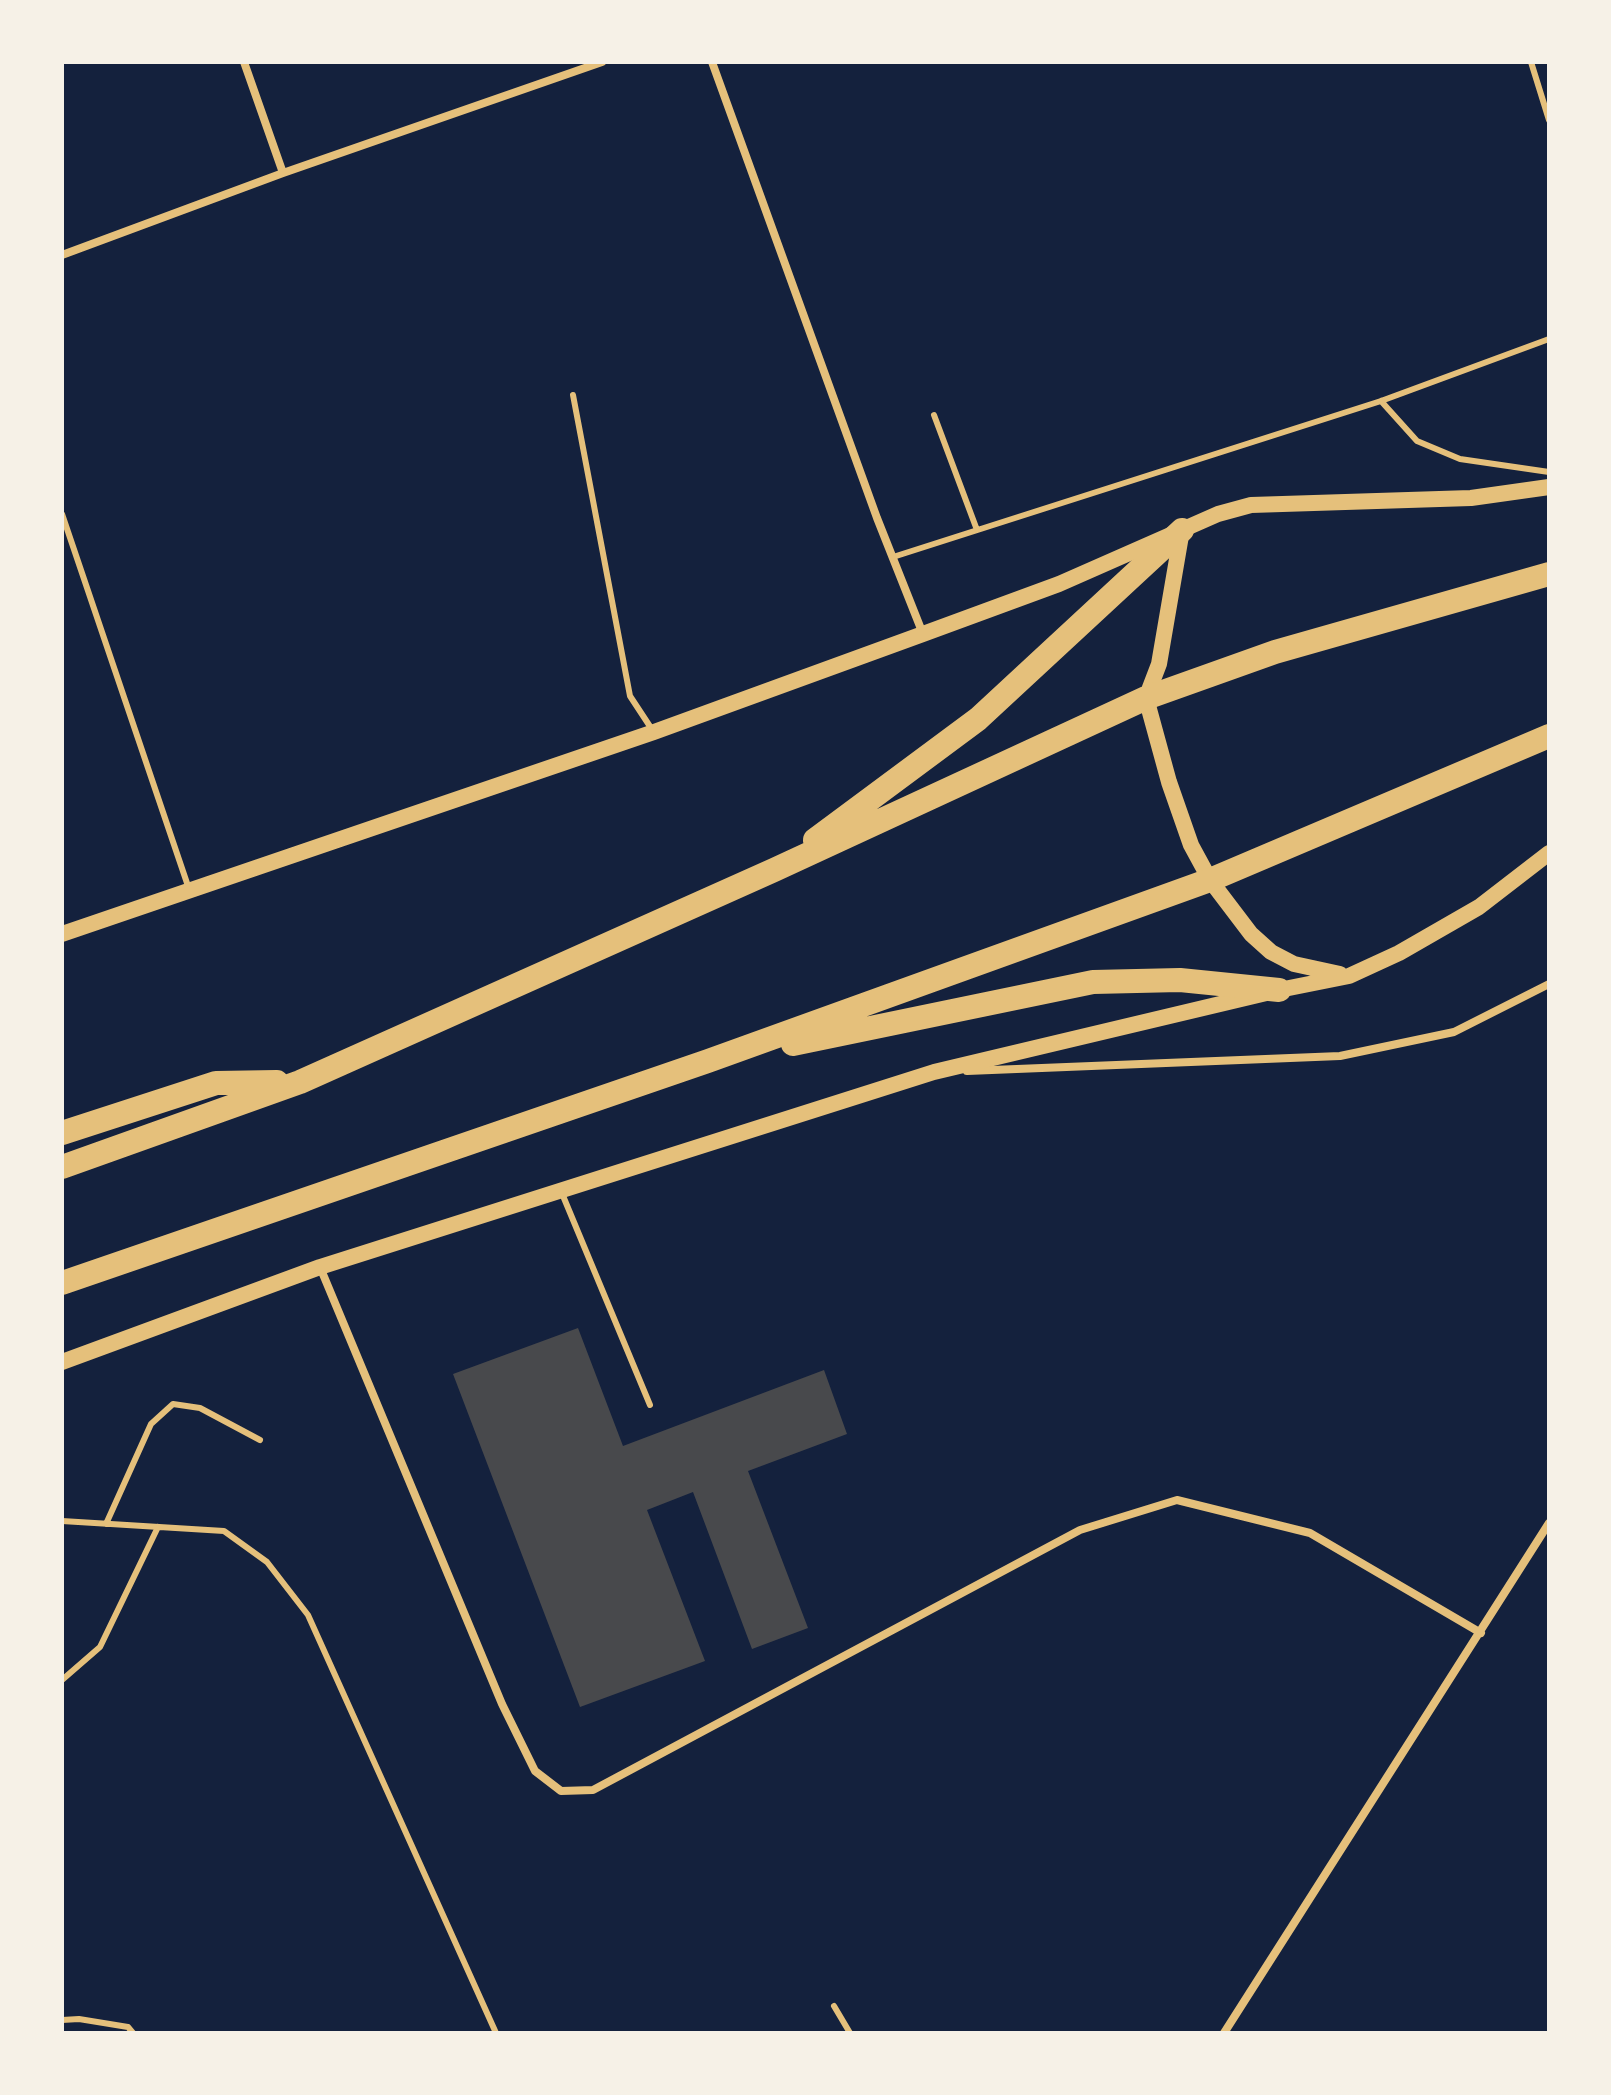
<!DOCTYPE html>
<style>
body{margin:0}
#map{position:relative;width:1611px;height:2095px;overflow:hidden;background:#14213d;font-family:"Titillium Web",sans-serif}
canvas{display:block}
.frame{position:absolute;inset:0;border:64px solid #f6f1e7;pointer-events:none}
</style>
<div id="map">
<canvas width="1611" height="2095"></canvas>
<div class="frame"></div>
</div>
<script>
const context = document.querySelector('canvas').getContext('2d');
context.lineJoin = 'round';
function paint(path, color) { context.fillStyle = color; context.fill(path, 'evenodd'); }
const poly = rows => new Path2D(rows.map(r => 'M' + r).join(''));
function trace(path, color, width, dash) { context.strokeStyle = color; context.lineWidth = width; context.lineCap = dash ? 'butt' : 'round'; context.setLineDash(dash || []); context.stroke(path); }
paint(poly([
 [578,1328,623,1446,824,1370,847,1434,748,1471,808,1628,752,1649,693,1492,647,1510,705,1661,580,1707,453,1374]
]), '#48494c');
trace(poly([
 [1531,62,1549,120],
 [573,395,630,696,653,731],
 [1381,401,1417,441,1460,459,1549,472],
 [934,415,977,530],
 [62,514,189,889],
 [893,557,1381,401,1549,339],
 [561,1191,650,1405],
 [62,1521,224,1531,267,1562,308,1615,496,2033],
 [106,1524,151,1424,173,1404,200,1408,260,1440],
 [62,1680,100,1647,158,1527],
 [834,2006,850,2033],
 [62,2020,79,2019,128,2027,133,2033]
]), '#e5c07b', 6);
trace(poly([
 [244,62,283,173],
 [712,62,877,518,923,634],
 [62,255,283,173,602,62],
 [967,1071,1340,1056,1454,1032,1549,984],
 [320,1267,502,1704,535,1771,561,1791,593,1790,1080,1530,1177,1500,1310,1533,1481,1633],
 [1224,2033,1549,1523]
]), '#e5c07b', 8);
trace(poly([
 [1182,530,1159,664,1146,698,1169,782,1191,845,1210,880,1251,934,1271,952,1294,964,1340,974],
 [62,934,654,732,923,634,1059,584,1218,514,1251,505,1471,498,1549,487],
 [62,1362,320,1267,934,1072,1279,990,1349,976,1399,953,1479,907,1549,853]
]), '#e5c07b', 16);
trace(poly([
 [815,840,978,719,1182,530],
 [793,1044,1093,982,1180,980,1279,990],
 [62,1133,216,1083,277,1082],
 [62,1167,300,1082,774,870,1146,698,1275,652,1549,574],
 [62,1283,708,1061,1210,880,1549,736]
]), '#e5c07b', 24);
</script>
